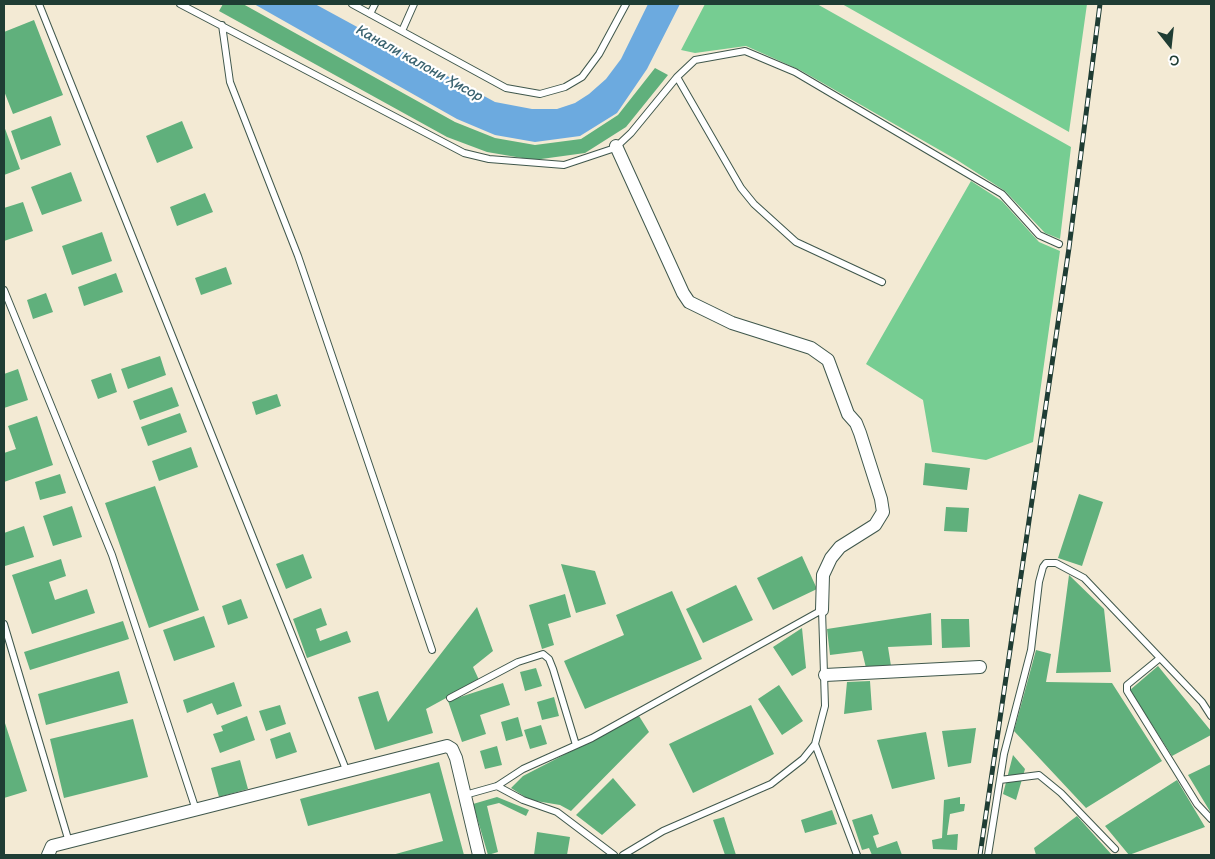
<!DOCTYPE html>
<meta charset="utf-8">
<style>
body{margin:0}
#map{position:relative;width:1215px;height:859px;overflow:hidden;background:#f3ead4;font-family:"Balsamiq Sans",sans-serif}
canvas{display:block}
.frame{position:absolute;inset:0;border:5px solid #1f3d34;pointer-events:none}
.north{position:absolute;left:1145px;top:20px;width:50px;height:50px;-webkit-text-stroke:4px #fff;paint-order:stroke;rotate:164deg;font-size:14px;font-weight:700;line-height:20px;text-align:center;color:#1f3d34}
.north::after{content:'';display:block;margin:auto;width:18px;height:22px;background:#1f3d34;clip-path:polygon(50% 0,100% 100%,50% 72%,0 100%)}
</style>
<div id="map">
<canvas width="1215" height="859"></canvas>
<div class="frame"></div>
<div class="north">С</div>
</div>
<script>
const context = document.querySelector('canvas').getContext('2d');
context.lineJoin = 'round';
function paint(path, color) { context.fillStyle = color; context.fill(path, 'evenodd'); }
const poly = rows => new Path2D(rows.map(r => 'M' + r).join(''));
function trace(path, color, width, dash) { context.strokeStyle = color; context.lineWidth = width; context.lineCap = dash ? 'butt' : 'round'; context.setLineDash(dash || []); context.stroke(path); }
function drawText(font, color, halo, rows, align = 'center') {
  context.font = font + ' "Balsamiq Sans",sans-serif'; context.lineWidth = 4.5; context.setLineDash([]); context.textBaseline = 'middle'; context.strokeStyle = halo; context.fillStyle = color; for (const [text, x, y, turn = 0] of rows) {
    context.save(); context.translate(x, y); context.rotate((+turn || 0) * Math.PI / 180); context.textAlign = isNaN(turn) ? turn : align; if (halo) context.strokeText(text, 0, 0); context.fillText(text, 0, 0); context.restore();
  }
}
paint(poly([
 [705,4,817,4,1071,147,1060,239,1045,233,1005,191,957,160,800,70,746,46,695,53,681,50],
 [842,4,1087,4,1069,132],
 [971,181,1002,201,1039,242,1060,251,1033,442,986,460,932,452,923,400,866,364]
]), '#76cd92');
paint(poly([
 [223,4,243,4,455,122,495,138,535,145,581,139,618,115,655,68,668,75,626,127,585,153,534,160,487,152,447,137,219,11],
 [34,20,63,95,13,114,4,91,4,32],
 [51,116,61,145,21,160,11,131],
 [182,121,193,148,157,163,146,136],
 [4,126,20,169,4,175],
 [71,172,82,201,42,215,31,187],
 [205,193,213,212,177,226,170,207],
 [23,202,33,231,4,241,4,208],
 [102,232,112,261,72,275,62,246],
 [226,267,232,284,201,295,195,278],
 [116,273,123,292,84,306,78,287],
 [46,293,53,312,33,319,27,300],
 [160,356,166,375,128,389,121,369],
 [18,369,28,400,4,408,4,374],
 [111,373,117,392,98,399,91,380],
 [172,387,179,406,140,420,133,401],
 [277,394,281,406,256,415,252,402],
 [180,413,187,432,148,446,141,427],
 [37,416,53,465,4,482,4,453,16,449,8,426],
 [191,447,198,467,159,481,152,461],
 [925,463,970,468,967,490,923,485],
 [60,474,66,493,40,500,35,482],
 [155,486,199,610,149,628,105,503],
 [1079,494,1103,502,1082,566,1058,558],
 [72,506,82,537,53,546,43,516],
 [946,507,969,508,967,532,944,531],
 [24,526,34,557,5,566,4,533],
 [303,554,312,578,286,589,276,564],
 [802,556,817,589,773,610,757,578],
 [61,559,66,576,49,582,55,600,87,589,95,613,32,634,12,575],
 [561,564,595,571,606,604,576,613],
 [1069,575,1104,609,1111,672,1056,673],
 [736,585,753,620,703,643,686,609],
 [672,591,702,659,585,709,564,661,624,635,616,615],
 [565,594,571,617,548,624,554,645,542,649,529,605],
 [241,599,248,618,228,625,222,606],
 [477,607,493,651,473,667,479,680,426,709,433,733,375,750,358,697,378,691,388,722],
 [321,608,327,625,316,629,320,641,347,631,351,642,307,658,293,619],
 [931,613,932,645,888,647,891,666,866,668,862,651,830,655,827,629],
 [204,616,215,647,174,661,163,630],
 [941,619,969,619,970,647,942,648],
 [123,621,129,639,30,670,24,652],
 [802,628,806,668,792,676,773,647],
 [1036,650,1051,654,1046,682,1112,683,1162,761,1086,808,1014,731],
 [1158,666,1211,731,1211,735,1172,756,1130,690],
 [536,668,542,686,525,691,520,672],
 [119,671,128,703,46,725,38,694],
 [870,681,872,710,844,714,847,682],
 [234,682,242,706,217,715,212,703,187,713,183,700],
 [503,683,510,705,480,715,486,734,462,742,448,701],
 [779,685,803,721,782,735,758,699],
 [554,697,559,716,542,720,537,702],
 [280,705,286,724,266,731,259,711],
 [751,705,774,754,693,793,669,744],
 [247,716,255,740,220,753,213,734,223,731,221,726],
 [639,716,649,732,571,811,560,805,530,800,511,788,523,776],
 [518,717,523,736,506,741,501,722],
 [133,719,148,777,64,798,50,739],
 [4,720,27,791,4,798],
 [541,725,547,744,530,749,524,730],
 [976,728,971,763,948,767,942,731],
 [290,732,297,752,276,759,270,739],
 [926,732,935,779,892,789,877,740],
 [497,746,502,765,485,769,480,751],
 [1013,755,1025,769,1016,800,1003,794],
 [240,760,248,789,219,797,211,768],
 [439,762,464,855,392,855,443,841,430,793,308,826,300,799],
 [1211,764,1211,813,1188,775],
 [613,778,636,805,602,835,576,815],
 [1177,780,1205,827,1129,855,1105,826],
 [497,797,529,810,526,816,499,803,487,806,498,852,488,855,473,804],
 [960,797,960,804,965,804,964,811,950,814,947,835,958,834,957,850,933,849,932,840,942,838,944,800],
 [832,810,837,824,805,833,801,820],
 [872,814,879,834,873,836,877,848,897,841,902,855,872,855,869,848,862,850,852,820],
 [1077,816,1112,855,1036,855,1034,848],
 [724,817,736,855,725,855,713,820],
 [537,832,570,837,567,855,534,855]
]), '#60b07c');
paint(poly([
 [254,4,315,4,495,102,532,109,557,109,575,103,589,94,606,79,621,59,648,4,680,4,647,69,617,113,580,136,535,142,495,135,457,119]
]), '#6caadf');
const lane = poly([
 [39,4,347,772],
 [180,4,464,153,489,159,564,165,615,148,631,133,677,77],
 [352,4,506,88,540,94,565,87,582,77,599,54,626,4],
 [370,14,375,4],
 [222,25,230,82,298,256,432,650],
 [402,31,414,4],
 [882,282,796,242,754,204,741,188,677,77,695,60,745,51,795,72,1002,194,1039,235,1059,244],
 [4,290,112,555,196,810],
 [4,624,69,842],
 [1160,658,1127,685,1127,691,1197,804,1211,819],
 [450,698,518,662,543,654,549,659,553,669,576,745],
 [815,744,857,855],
 [1000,780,1039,775,1061,793,1115,849],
 [497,786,523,800,557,812,614,855],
 [465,795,497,786,523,769,592,738,822,610,825,706,815,744,803,759,771,784,663,831,623,855],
 [988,855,1004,754,1031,650,1039,582,1043,567,1046,563,1056,563,1084,578,1202,702,1211,716]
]);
const street = poly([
 [616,146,683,293,689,302,732,323,811,348,828,360,848,414,856,423,860,433,881,499,883,512,875,525,840,547,831,558,823,575,822,610],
 [825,675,980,667],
 [48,855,52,846,447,746,452,749,456,758,479,855]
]);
trace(lane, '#3f574c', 8);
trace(street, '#3f574c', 14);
trace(lane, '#fff', 6);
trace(street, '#fff', 12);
const rail = poly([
 [980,855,1069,248,1100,4]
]);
trace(rail, '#1f3d34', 5);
trace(rail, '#fff', 3, [9]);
drawText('italic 14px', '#3a6370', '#fff', [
 ["Канали калони Ҳисор",419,64,29]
]);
</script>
